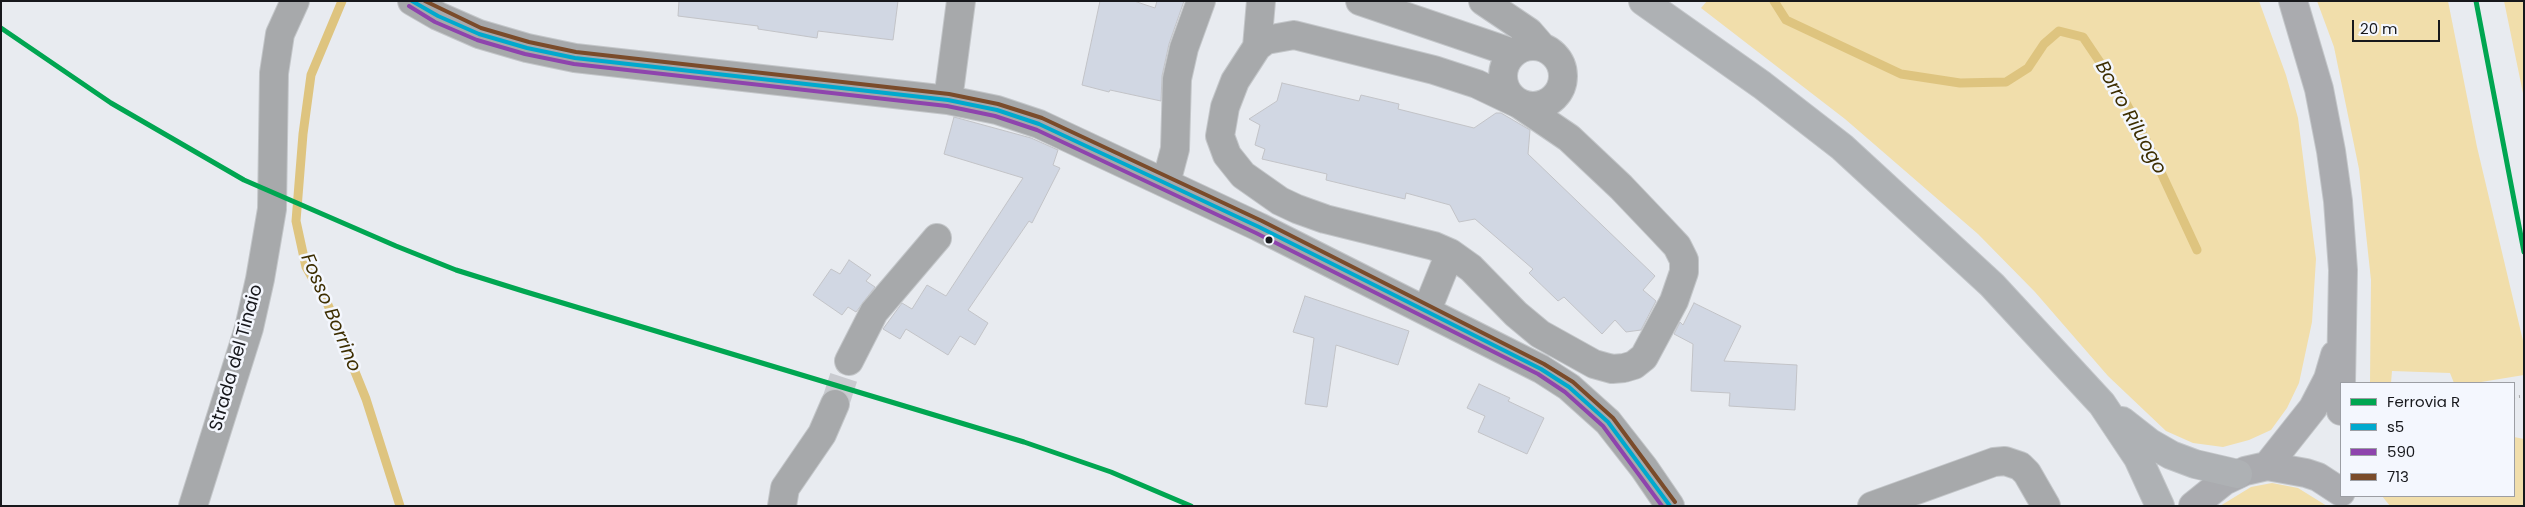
<!DOCTYPE html>
<style>
body{margin:0}
#map{position:relative;width:2525px;height:507px;overflow:hidden;background:#e8ebf0;font-family:Poppins,sans-serif}
canvas{display:block}
.frame{position:absolute;inset:0;border:2px solid #17181c;pointer-events:none}
.legend{position:absolute;left:2340px;top:382px;width:175px;height:115px;box-sizing:border-box;background:#f4f7fe;border:1px solid #9c9ea4;margin:0;padding:6px 9px;list-style:none;font-size:15px;color:#17181c}
.legend li{display:flex;align-items:center;gap:10px;height:25px}
.legend b{width:25px;border:1px solid #9c9ea4}
.scale{position:absolute;left:2352px;top:20px;width:88px;height:22px;box-sizing:border-box;border:2px solid #17181c;border-top:0;padding-left:6px;font-size:15px;line-height:18px;white-space:nowrap;color:#17181c;-webkit-text-stroke:4px #f4f7fe;paint-order:stroke}
</style>
<div id="map">
<canvas width="2525" height="507"></canvas>
<div class="frame"></div>
<ul class="legend">
<li><b style="height:6px;background:#00a651"></b>Ferrovia R</li>
<li><b style="height:6px;background:#00a9ce"></b>s5</li>
<li><b style="height:6px;background:#8e44ad"></b>590</li>
<li><b style="height:6px;background:#7a4b2a"></b>713</li>
</ul>
<div class="scale">20 m</div>
</div>
<script>
const context = document.querySelector('canvas').getContext('2d');
context.lineJoin = 'round';
function paint(path, color) { context.fillStyle = color; context.fill(path, 'evenodd'); }
const poly = rows => new Path2D(rows.map(r => 'M' + r).join(''));
function trace(path, color, width, dash) { context.strokeStyle = color; context.lineWidth = width; context.lineCap = dash ? 'butt' : 'round'; context.setLineDash(dash || []); context.stroke(path); }
function drawText(font, color, halo, rows, align = 'center') {
  context.font = font + ' Poppins,sans-serif'; context.lineWidth = 5; context.setLineDash([]); context.textBaseline = 'middle'; context.strokeStyle = halo; context.fillStyle = color; for (const [text, x, y, turn = 0] of rows) {
    context.save(); context.translate(x, y); context.rotate((+turn || 0) * Math.PI / 180); context.textAlign = isNaN(turn) ? turn : align; if (halo) context.strokeText(text, 0, 0); context.fillText(text, 0, 0); context.restore();
  }
}
paint(poly([
 [1707,1,2259,1,2286,75,2298,118,2316,259,2312,322,2299,383,2287,408,2271,430,2249,440,2223,447,2193,443,2166,431,2108,376,2035,292,1978,234,1845,119,1701,8],
 [2317,1,2448,1,2477,147,2524,345,2524,375,2475,383,2454,383,2450,373,2392,371,2391,383,2370,383,2371,280,2359,169,2334,47],
 [2504,1,2524,1,2524,98],
 [2514,437,2524,439,2524,506,2390,506,2382,496,2514,496],
 [2272,483,2298,488,2327,506,2220,506,2251,487]
]), '#f1deab');
trace(poly([
 [342,1,311,75,303,134,296,221,306,267,328,305,366,399,400,506],
 [1774,1,1786,20,1901,74,1960,83,2006,82,2028,68,2044,44,2059,31,2083,37,2120,92,2146,140,2197,250]
]), '#dec47f', 9);
const building = poly([
 [679,1,898,1,893,40,818,31,817,38,758,29,758,26,678,16,679,1],
 [1100,1,1134,1,1155,8,1157,1,1184,1,1169,44,1162,76,1161,101,1110,90,1109,92,1082,85,1100,1],
 [1282,83,1359,101,1361,95,1399,104,1398,109,1474,128,1496,113,1501,113,1530,130,1528,154,1655,276,1643,290,1656,301,1641,330,1626,332,1615,320,1602,334,1564,297,1558,301,1529,273,1533,269,1475,219,1459,222,1450,205,1406,193,1405,199,1326,180,1327,174,1262,159,1265,149,1255,145,1260,125,1249,119,1277,101,1282,83],
 [954,117,1031,138,1058,150,1053,165,1060,168,1032,223,1029,221,968,310,988,323,975,345,960,336,948,355,906,329,900,339,883,329,902,303,912,309,927,285,946,296,1023,178,944,154,954,117],
 [849,260,871,275,866,281,875,287,856,312,848,307,842,315,813,295,831,269,840,274,849,260],
 [1305,296,1409,331,1398,365,1336,345,1327,407,1305,404,1314,338,1293,332,1305,296],
 [1694,303,1741,326,1724,361,1797,365,1795,410,1729,406,1730,393,1691,391,1693,344,1674,334,1680,322,1683,325,1694,303],
 [1479,384,1510,398,1508,401,1544,418,1527,454,1478,432,1485,416,1467,408,1479,384]
]);
paint(building, '#d1d7e3');
trace(building, '#c2c3c7', 1);
trace(poly([
 [835,404,849,361]
]), '#c9cbd0', 28, [28, 14]);
const minor = poly([
 [412,1,438,16,479,34,527,48,575,58,948,100,997,110,1039,124,1259,227,1541,369,1569,387,1608,422,1644,468,1670,506],
 [1360,1,1513,53],
 [1483,1,1529,32,1542,47],
 [1294,35,1434,70,1477,84,1519,104,1569,138,1621,187,1662,230,1677,246,1684,260,1684,272,1674,301,1644,357,1634,365,1624,368,1612,369,1594,364,1540,334,1516,314,1471,268,1450,253,1434,246,1325,219,1297,209,1280,201,1243,175,1227,155,1220,136,1225,107,1235,81,1257,47,1266,40,1294,35],
 '1503 76a30 30 0 1 1 60 0a30 30 0 1 1-60 0Z',
 [1257,47,1261,1],
 [948,100,961,1],
 [1166,183,1175,149,1177,79,1184,48,1201,1],
 [1427,310,1450,253],
 [849,361,874,312,937,238],
 [193,506,249,328,260,279,272,209,274,73,280,34,295,1],
 [782,506,785,488,822,434,835,404],
 [1872,506,1994,462,2005,461,2020,466,2027,473,2046,506]
]);
const major = poly([
 [2293,1,2319,89,2331,151,2338,201,2343,270,2341,383],
 [2341,395,2341,411],
 [2267,466,2313,408,2328,379,2335,355],
 [2193,506,2224,481,2245,471,2267,466,2306,473,2318,477,2341,492]
]);
const highway = poly([
 [1643,1,1762,85,1842,147,1992,285,2102,404,2138,458,2160,506],
 [2122,421,2150,443,2171,455,2195,464,2238,474]
]);
trace(minor, '#c3c6c9', 30);
trace(major, '#c3c6c9', 30);
trace(highway, '#c3c6c9', 30);
trace(poly([
 [2514,397,2524,396]
]), '#a7a8aa', 3, [1, 4]);
trace(minor, '#a7a9ab', 28);
trace(major, '#aaabaf', 28);
trace(highway, '#aeb1b4', 28);
trace(poly([
 [412,1,438,16,479,34,527,48,575,58,948,100,997,110,1039,124,1259,227,1541,369,1569,387,1608,422,1670,506]
]), '#00a9ce', 4);
trace(poly([
 [409,6,435,22,477,40,525,54,574,64,947,106,995,116,1037,130,1256,233,1538,374,1565,392,1603,426,1662,506]
]), '#8e44ad', 4);
trace(poly([
 [425,1,481,28,529,42,576,52,949,94,998,104,1042,118,1262,221,1544,364,1573,382,1613,418,1675,502]
]), '#7a4b2a', 4);
trace(poly([
 [2476,1,2524,252],
 [1,28,111,103,244,180,396,246,456,270,523,291,1024,442,1111,472,1191,506]
]), '#00a651', 5);
for (const [x, y, r, color] of [
 [1269,240,4.5,"#17181c"]
]) { const dot = new Path2D(); dot.arc(x, y, r, 0, 2 * Math.PI); context.fillStyle = color; context.fill(dot); trace(dot, '#f4f7fe', 2); }
drawText('18px', '#17181c', '#f4f7fe', [
 ["Strada del Tinaio",237,358,-74]
]);
drawText('italic 19px', '#3d2e01', '#f4f7fe', [
 ["Borro Riluogo",2130,118,61],
 ["Fosso Borrino",330,313,67]
]);
</script>
